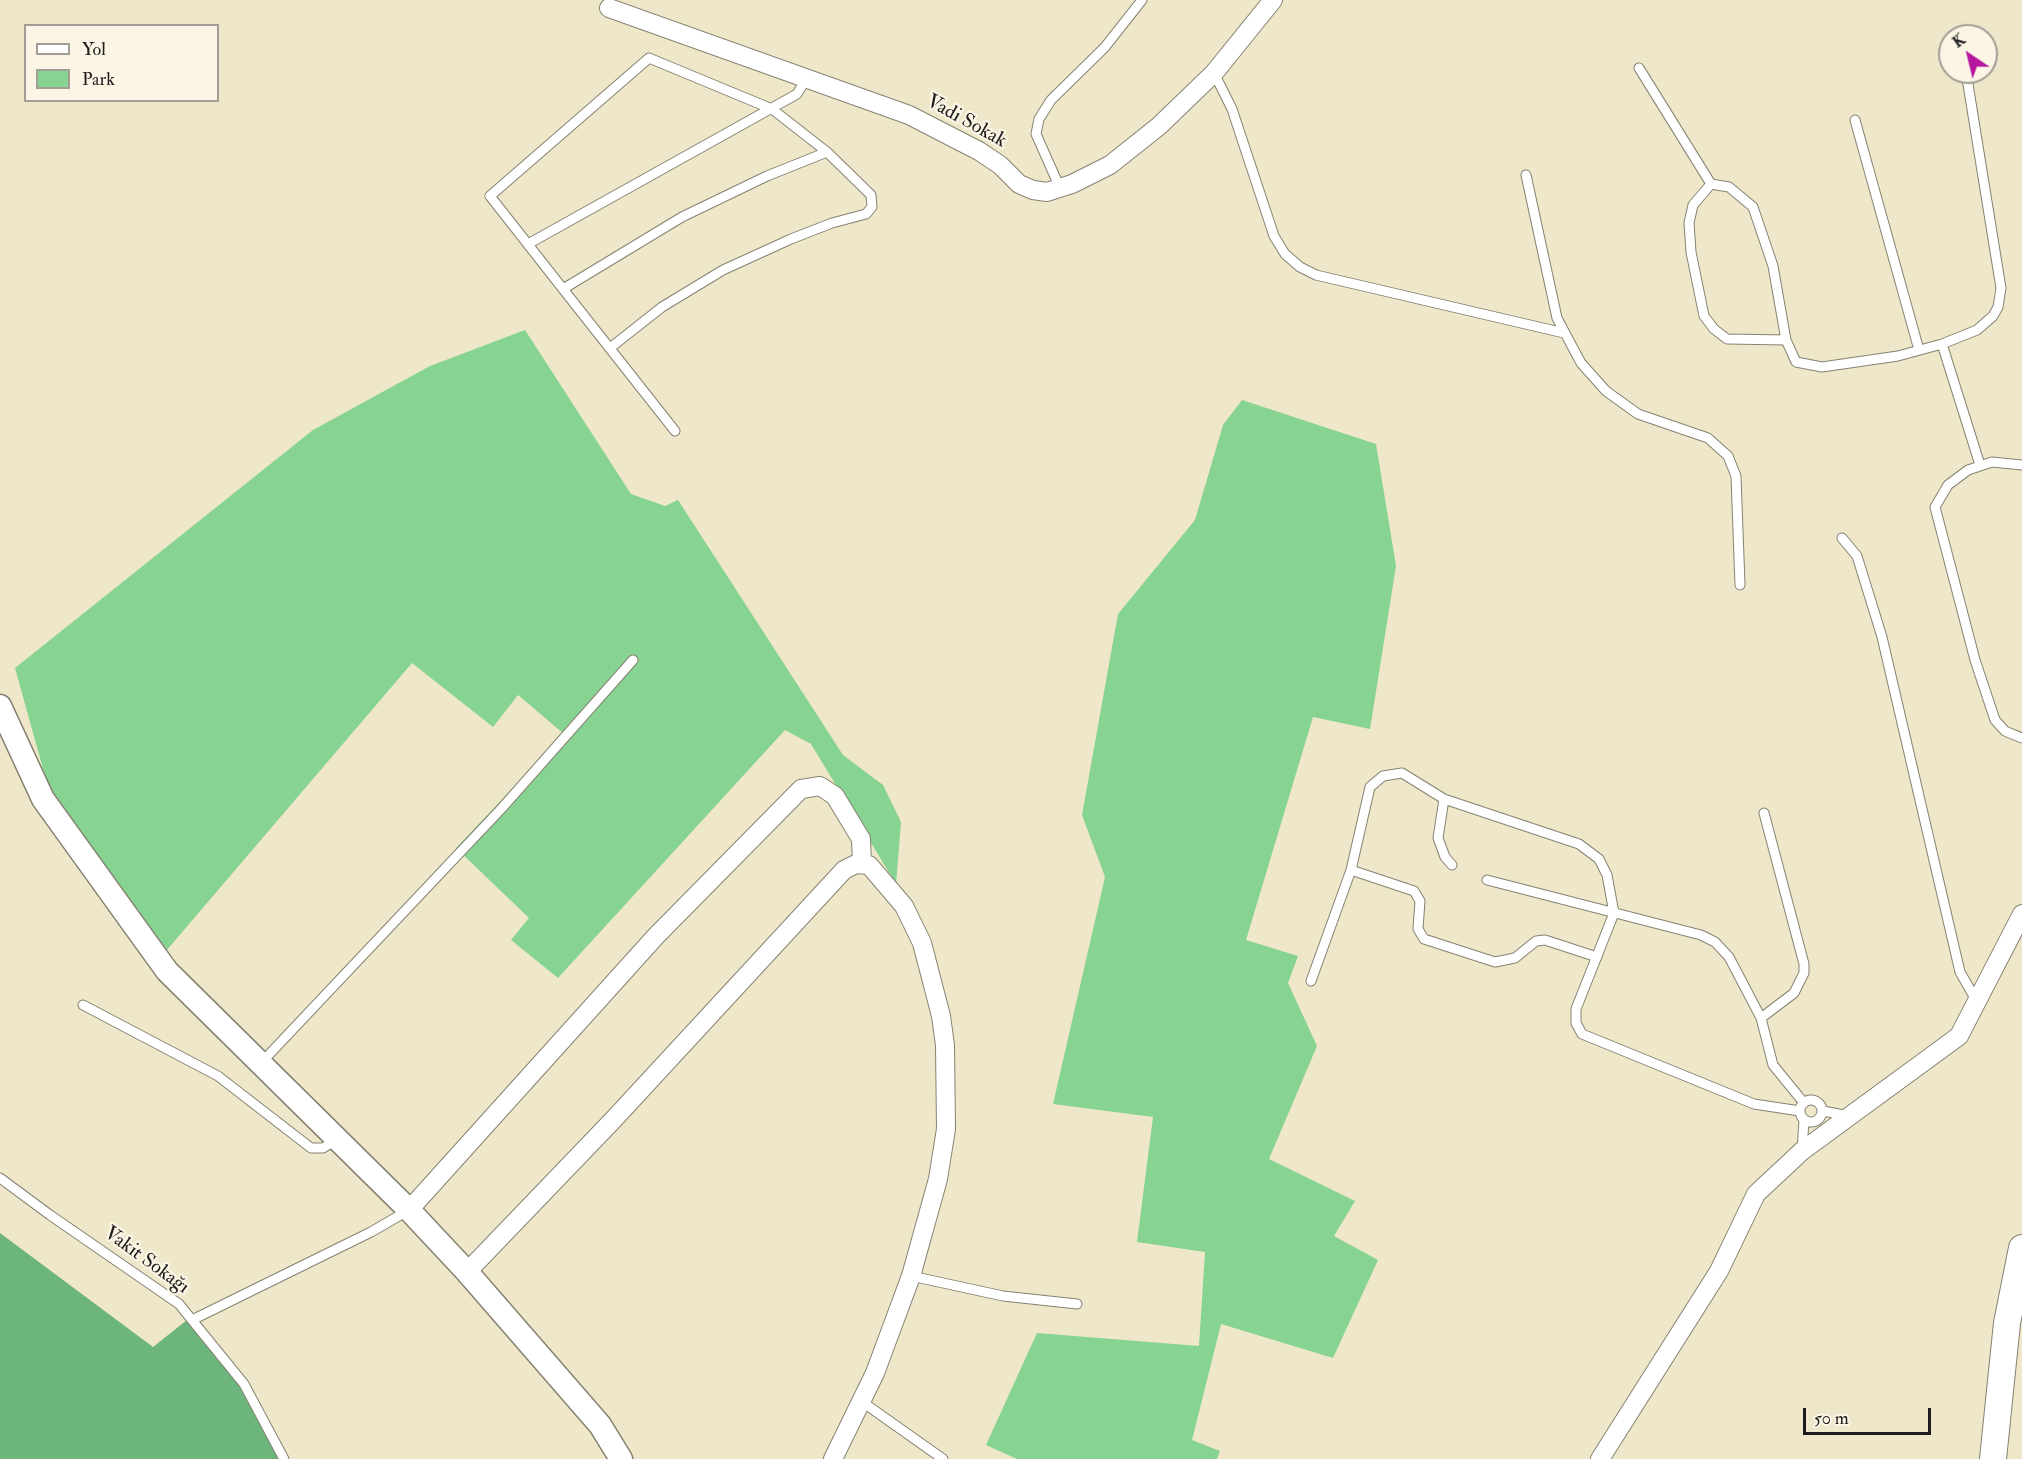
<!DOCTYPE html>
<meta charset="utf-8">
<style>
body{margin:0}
#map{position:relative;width:2022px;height:1459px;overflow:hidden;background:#efe7c9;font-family:"IM FELL Double Pica",serif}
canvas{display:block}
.legend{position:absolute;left:24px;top:24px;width:195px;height:78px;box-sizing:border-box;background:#fcf5e5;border:2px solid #a29e95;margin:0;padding:8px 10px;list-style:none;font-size:18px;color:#1c1c1c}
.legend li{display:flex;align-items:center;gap:12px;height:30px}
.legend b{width:30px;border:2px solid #a29e95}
.north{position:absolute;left:1938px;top:24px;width:60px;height:60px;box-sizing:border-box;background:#fcf5e5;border:2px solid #a29e95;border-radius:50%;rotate:325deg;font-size:16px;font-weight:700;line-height:24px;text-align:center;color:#1c1c1c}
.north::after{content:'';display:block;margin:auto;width:21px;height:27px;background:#b5179e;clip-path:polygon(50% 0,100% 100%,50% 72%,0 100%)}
.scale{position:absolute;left:1803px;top:1408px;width:128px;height:27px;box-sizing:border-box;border:3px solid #1c1c1c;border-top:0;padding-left:8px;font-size:18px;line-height:21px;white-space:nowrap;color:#1c1c1c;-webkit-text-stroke:4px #fcf5e5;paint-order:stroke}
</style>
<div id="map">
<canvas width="2022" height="1459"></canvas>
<ul class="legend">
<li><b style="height:8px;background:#fff"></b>Yol</li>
<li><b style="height:16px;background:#86d392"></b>Park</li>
</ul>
<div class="north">K</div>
<div class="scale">50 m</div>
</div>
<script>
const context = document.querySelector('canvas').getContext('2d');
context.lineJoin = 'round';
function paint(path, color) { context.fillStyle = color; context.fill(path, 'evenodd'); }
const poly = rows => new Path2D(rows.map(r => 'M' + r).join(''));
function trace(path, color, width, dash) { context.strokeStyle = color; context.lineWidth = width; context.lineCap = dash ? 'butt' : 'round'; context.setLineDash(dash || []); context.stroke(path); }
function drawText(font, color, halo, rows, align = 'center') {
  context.font = font + ' "IM FELL Double Pica",serif'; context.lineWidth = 4.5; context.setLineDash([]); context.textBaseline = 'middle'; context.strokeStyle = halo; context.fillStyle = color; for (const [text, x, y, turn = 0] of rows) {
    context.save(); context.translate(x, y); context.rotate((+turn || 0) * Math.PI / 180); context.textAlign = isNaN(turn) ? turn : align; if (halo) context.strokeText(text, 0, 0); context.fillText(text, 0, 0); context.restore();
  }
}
paint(poly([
 [525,330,631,494,665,506,678,500,843,755,883,785,901,822,896,884,811,744,785,730,558,978,511,940,529,918,456,848,564,734,518,695,493,727,412,663,166,951,50,794,15,668,313,430,430,366],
 [1242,400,1376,444,1396,566,1370,729,1313,717,1246,940,1298,956,1288,983,1317,1046,1269,1159,1355,1201,1334,1236,1378,1260,1333,1358,1221,1324,1192,1440,1220,1451,1217,1459,1017,1459,986,1445,1037,1333,1199,1346,1205,1252,1137,1242,1153,1117,1053,1104,1105,877,1082,815,1118,614,1195,520,1223,425]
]), '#86d392');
paint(poly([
 [0,1233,153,1347,187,1320,243,1383,281,1459,0,1459]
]), '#6cb57c');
const service = poly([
 [1639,68,1711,184],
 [1214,73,1232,109,1274,236,1285,254,1300,267,1316,275,1564,333],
 [1855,120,1919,350],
 [1526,175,1557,318,1581,363,1606,391,1638,414,1708,438,1728,456,1736,476,1740,585],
 [1060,188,1036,134,1039,119,1051,100,1105,47,1142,0],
 [528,244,797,94,806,79],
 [563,289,682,217,767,176,827,152],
 [1786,340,1727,339,1714,329,1704,316,1691,252,1689,223,1693,205,1711,184,1729,187,1753,207,1773,266,1786,340,1796,362,1822,367,1898,356,1942,344,1977,330,1993,316,1998,307,2001,288,1966,72],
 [1942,344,1980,465],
 [610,348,662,307,723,270,791,239,832,223,866,214,872,207,871,195,827,152,772,109,649,58,490,196,563,289,675,431],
 [2022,465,1992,462,1968,470,1948,485,1935,507,1975,660,1995,720,2005,731,2022,738],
 [1842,538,1857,556,1882,637,1960,972,1976,1000],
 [1444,799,1438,838,1445,857,1452,865],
 [1351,870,1414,891,1420,901,1418,929,1424,939,1495,962,1515,958,1536,941,1545,940,1597,957],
 [1487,880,1701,935,1715,942,1729,957,1761,1018,1773,1065,1804,1103],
 [1311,981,1351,870,1370,787,1383,776,1402,773,1444,799,1579,844,1599,859,1607,875,1614,913,1576,1009,1576,1023,1582,1034,1754,1104,1800,1111],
 [83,1005,218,1076,311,1148,323,1148,338,1139],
 [1761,1018,1794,993,1804,973,1804,964,1764,813],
 [261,1063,502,808,633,660],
 '1800 1111a11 11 0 1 1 22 0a11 11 0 1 1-22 0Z',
 [1823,1111,1849,1116],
 [1802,1151,1804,1120],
 [0,1178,50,1215,179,1304,244,1384,284,1459],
 [911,1276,1003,1296,1077,1304],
 [192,1320,371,1232,409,1210],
 [861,1401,943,1459]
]);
const minor = poly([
 [609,8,909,115,979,151,1000,165,1019,184,1033,190,1047,192,1072,184,1110,165,1159,126,1214,73,1273,0],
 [409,1210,656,936,801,789,820,786,835,796,861,839,862,864],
 [467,1272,614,1119,844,870,856,864,869,865,904,906,922,943,941,1016,945,1045,946,1129,938,1179,911,1276,875,1373,833,1459],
 [1600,1459,1719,1271,1756,1194,1802,1151,1959,1036,2022,914]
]);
const tertiary = poly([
 [0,706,43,799,167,971,409,1210,467,1272,600,1425,621,1459]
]);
const secondary = poly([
 [1993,1459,2007,1323,2022,1248]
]);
trace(service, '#868272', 11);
trace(minor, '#868272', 20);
trace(tertiary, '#868272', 25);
trace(secondary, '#868272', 28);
trace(service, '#fff', 9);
trace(minor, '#fff', 18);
trace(tertiary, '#fff', 22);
trace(secondary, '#fff', 26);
drawText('20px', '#1c1c1c', '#fcf5e5', [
 ["Vadi Sokak",966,122,29],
 ["Vakit Sokağı",146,1261,36]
]);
</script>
